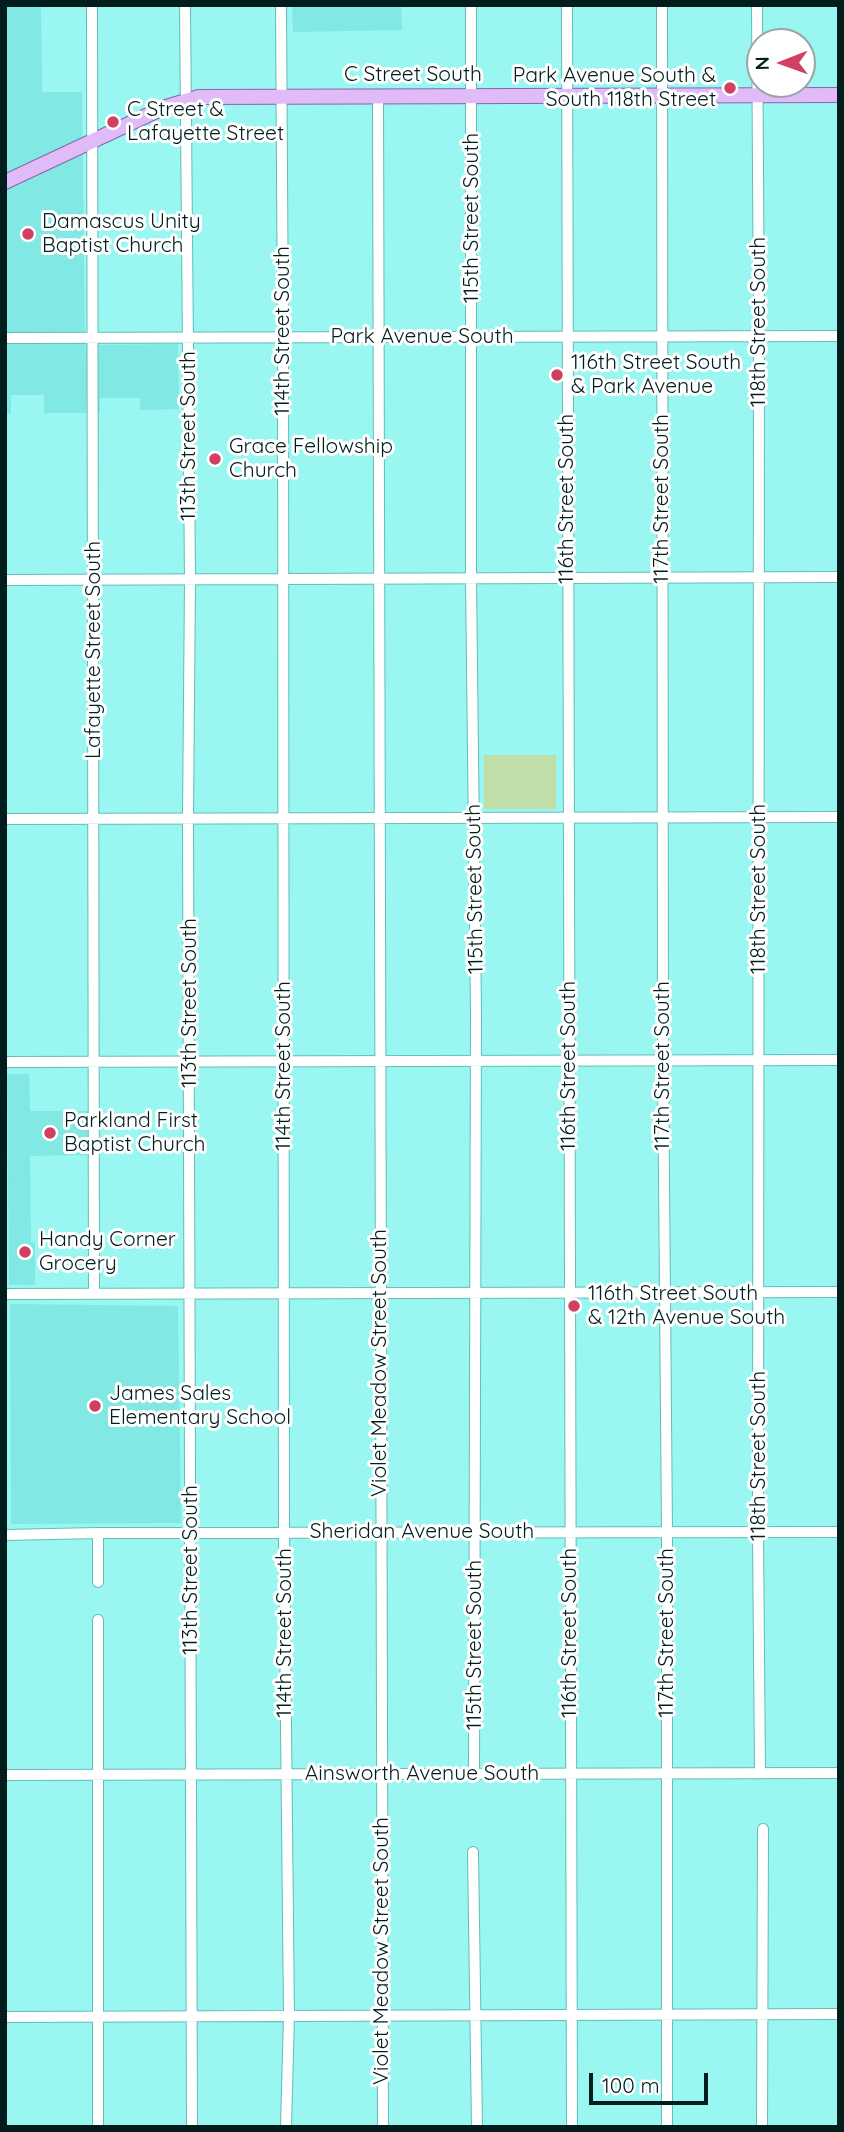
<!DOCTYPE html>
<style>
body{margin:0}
#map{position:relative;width:844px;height:2132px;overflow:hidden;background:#99f6f1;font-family:Quicksand,sans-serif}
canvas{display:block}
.frame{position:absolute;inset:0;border:7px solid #011e1d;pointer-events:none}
.north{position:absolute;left:746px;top:28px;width:70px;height:70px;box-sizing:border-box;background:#fff;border:2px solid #99a5a5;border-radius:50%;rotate:269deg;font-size:19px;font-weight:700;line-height:28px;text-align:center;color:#011e1d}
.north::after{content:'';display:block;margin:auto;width:24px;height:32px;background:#d04161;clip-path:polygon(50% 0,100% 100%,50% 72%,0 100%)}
.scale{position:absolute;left:589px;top:2073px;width:119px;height:32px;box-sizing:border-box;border:4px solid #011e1d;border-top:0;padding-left:9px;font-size:21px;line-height:24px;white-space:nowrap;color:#011e1d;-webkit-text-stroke:5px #fff;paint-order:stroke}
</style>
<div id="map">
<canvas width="844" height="2132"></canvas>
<div class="frame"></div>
<div class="north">N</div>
<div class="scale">100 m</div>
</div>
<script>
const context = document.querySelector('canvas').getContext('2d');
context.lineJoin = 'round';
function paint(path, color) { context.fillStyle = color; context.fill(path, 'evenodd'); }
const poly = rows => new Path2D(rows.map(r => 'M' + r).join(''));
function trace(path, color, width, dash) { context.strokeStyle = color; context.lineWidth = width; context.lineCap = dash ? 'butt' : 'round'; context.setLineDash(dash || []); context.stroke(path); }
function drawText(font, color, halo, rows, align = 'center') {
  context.font = font + ' Quicksand,sans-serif'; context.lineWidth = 6; context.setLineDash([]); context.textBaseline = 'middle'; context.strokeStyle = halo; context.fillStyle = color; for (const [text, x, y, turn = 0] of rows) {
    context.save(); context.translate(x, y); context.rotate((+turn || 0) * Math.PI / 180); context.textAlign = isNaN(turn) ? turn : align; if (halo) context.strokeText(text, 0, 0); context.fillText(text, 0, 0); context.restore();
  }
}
paint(poly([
 [5,5,41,5,42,92,82,92,85,345,178,344,179,409,140,410,140,398,100,398,100,413,44,413,44,395,11,395,11,414,5,414],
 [292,5,401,5,402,30,293,32],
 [7,1074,29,1074,30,1111,88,1111,89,1155,30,1156,31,1242,35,1243,35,1285,9,1285],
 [10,1304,178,1306,181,1523,11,1524]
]), '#81e8e3');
paint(poly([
 [484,755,556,755,556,809,484,809]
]), '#c0dea7');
const minor = poly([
 [92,5,94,1294],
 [185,5,190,580,188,819,192,2127],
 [281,5,283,338,284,1532,289,2016,286,2127],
 [471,5,471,578,476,1014,474,1774],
 [567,5,572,2127],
 [662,5,663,1060,667,1532,667,2127],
 [757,5,759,336,758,1533,760,1773],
 [378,96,383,2127],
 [5,338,839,336],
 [5,580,839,577],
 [5,819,839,817],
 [5,1062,839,1060],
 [5,1294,839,1292],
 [5,1535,98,1533,839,1532],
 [98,1582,98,1533],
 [5,1775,839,1773],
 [473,1852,477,2127],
 [5,2017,839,2014],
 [98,2127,98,1620],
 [762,2127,763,1829]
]);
const major = poly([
 [5,182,163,108,199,97,839,95]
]);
trace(minor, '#61beb9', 12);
trace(major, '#8567a7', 16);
trace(minor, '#fff', 10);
trace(major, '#e0bbf7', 14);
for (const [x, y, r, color] of [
 [730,88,7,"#d04161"],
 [113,122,7,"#d04161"],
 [28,234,7,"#d04161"],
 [557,375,7,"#d04161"],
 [215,459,7,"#d04161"],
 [50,1133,7,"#d04161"],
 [25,1252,7,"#d04161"],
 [574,1306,7,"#d04161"],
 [95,1406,7,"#d04161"]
]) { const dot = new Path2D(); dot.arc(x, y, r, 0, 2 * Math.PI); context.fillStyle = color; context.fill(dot); trace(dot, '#fff', 2.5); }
drawText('21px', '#011e1d', '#fff', [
 ["C Street South",413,75],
 ["115th Street South",472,218,-90],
 ["118th Street South",759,322,-90],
 ["114th Street South",283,331,-90],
 ["Park Avenue South",422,337],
 ["113th Street South",189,436,-90],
 ["116th Street South",567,499,-90],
 ["117th Street South",662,499,-90],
 ["Lafayette Street South",94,650,-90],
 ["115th Street South",475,889,-91],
 ["118th Street South",759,889,-90],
 ["113th Street South",190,1003,-90],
 ["114th Street South",284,1066,-90],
 ["116th Street South",569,1066,-90],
 ["117th Street South",663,1066,-90],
 ["Violet Meadow Street South",380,1363,-90],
 ["118th Street South",759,1456,-90],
 ["Sheridan Avenue South",422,1532],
 ["113th Street South",191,1570,-90],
 ["114th Street South",285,1633,-90],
 ["116th Street South",570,1633,-90],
 ["117th Street South",667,1633,-90],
 ["115th Street South",475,1645,-90],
 ["Ainsworth Avenue South",422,1774],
 ["Violet Meadow Street South",382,1951,-90]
]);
drawText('21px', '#011e1d', '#fff', [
 ["Park Avenue South &",716,76,"right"],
 ["South 118th Street",716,100,"right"],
 ["C Street &",127,110],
 ["Lafayette Street",127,134],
 ["Damascus Unity",42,222],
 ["Baptist Church",42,246],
 ["116th Street South",571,363],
 ["& Park Avenue",571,387],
 ["Grace Fellowship",229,447],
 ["Church",229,471],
 ["Parkland First",64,1121],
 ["Baptist Church",64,1145],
 ["Handy Corner",39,1240],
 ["Grocery",39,1264],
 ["116th Street South",588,1294],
 ["& 12th Avenue South",588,1318],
 ["James Sales",109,1394],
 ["Elementary School",109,1418]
], 'left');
</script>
